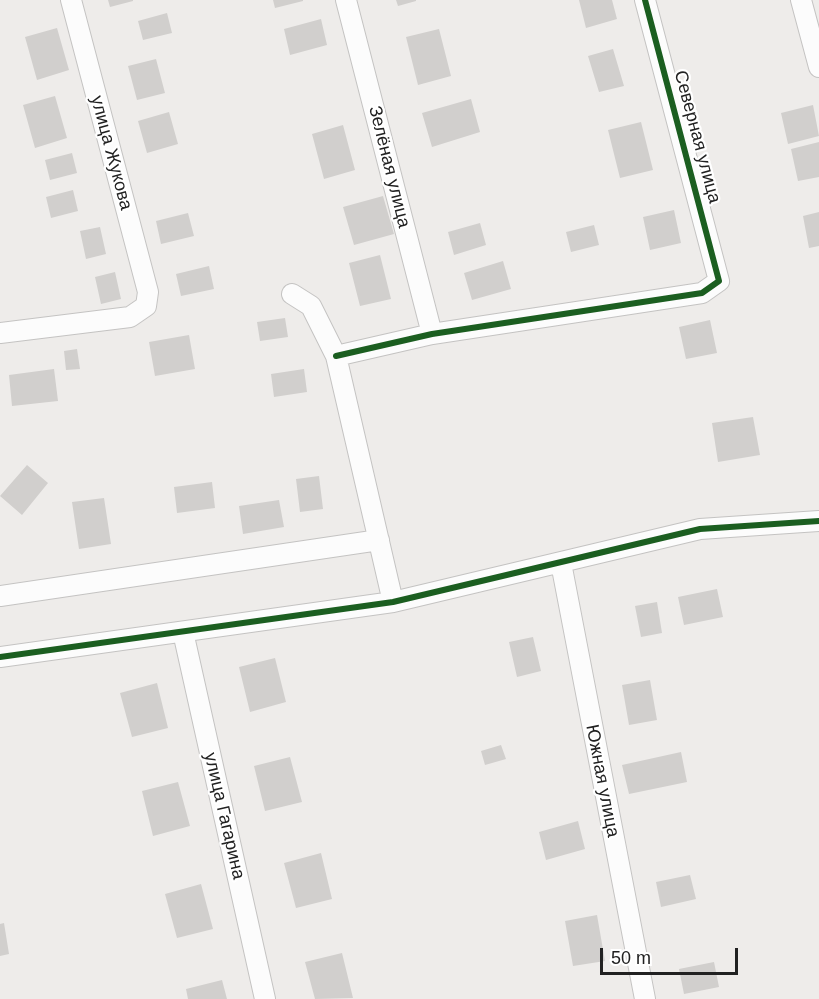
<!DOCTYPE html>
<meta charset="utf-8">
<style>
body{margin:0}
#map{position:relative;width:819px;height:999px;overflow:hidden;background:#eeecea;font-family:Arial,sans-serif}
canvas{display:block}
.scale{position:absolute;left:600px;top:948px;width:138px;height:27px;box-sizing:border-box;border:3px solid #212121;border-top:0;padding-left:8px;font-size:18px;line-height:21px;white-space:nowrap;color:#212121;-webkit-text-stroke:4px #fff;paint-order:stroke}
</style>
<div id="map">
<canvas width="819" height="999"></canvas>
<div class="scale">50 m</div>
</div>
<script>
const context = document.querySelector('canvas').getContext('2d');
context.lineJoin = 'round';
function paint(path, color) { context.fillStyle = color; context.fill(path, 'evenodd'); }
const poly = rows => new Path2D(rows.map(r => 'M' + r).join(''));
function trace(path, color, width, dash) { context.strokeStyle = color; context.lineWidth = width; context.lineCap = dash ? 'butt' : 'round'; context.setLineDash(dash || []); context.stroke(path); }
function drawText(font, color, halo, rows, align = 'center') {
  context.font = font + ' Arial,sans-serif'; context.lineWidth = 4.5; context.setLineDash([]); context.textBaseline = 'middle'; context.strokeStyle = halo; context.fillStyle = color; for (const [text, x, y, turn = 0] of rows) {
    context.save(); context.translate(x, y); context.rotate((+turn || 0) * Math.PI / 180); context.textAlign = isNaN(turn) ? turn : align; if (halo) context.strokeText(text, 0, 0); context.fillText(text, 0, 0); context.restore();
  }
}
paint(poly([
 [108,0,133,0,133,1,110,7],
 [273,0,303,0,303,1,275,8],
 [396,0,416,0,416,1,398,6],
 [579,0,612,0,617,19,586,28],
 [167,13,172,33,143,40,138,21],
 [321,19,327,45,290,55,284,29],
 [57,28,69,70,37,80,25,37],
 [439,29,451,76,418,85,406,37],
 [613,49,624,86,599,92,588,56],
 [156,59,165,93,137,100,128,66],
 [55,96,67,138,35,148,23,105],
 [471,99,480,132,432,147,422,113],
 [813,105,819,136,788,144,781,113],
 [169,112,178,144,147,153,138,121],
 [641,122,653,170,620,178,608,130],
 [343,125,355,170,324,179,312,134],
 [819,142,819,177,798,181,791,149],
 [72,153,77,173,50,180,45,160],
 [73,190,78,211,51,218,46,197],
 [383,196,394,234,354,245,343,207],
 [674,210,681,243,650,250,643,217],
 [819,212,819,246,809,248,803,216],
 [188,213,194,236,161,244,156,221],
 [480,223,486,245,454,255,448,232],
 [594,225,599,245,571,252,566,232],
 [100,227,106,254,86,259,80,231],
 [380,255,391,299,360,306,349,263],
 [503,261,511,289,472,300,464,273],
 [209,266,214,289,181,296,176,274],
 [115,272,121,299,101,304,95,277],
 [285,318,288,337,260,341,257,322],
 [710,320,717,353,686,359,679,327],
 [189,335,195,369,155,376,149,342],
 [77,349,80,369,66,370,64,351],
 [54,369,58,401,12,406,9,375],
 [304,369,307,392,274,397,271,374],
 [753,417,760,455,718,462,712,423],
 [27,465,48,483,22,515,0,496],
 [319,476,323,509,300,512,296,479],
 [212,482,215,508,177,513,174,487],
 [104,498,111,544,79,549,72,502],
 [279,500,284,527,243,534,239,506],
 [717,589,723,617,684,625,678,597],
 [657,602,662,633,641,637,635,606],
 [533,637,541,671,517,677,509,642],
 [275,658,286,702,250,712,239,667],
 [650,680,657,720,629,725,622,685],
 [157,683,168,728,132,737,120,693],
 [501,745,506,759,485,765,481,751],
 [681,752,687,782,629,794,622,765],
 [290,757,302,802,265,811,254,766],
 [178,782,190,826,153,836,142,791],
 [578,821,585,849,546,860,539,832],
 [321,853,332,899,296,908,284,863],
 [690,875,696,899,661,907,656,882],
 [201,884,213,929,177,938,165,894],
 [597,915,605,961,573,966,565,921],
 [4,923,9,954,0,956,0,924],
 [342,953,353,998,315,999,305,962],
 [714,962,719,987,684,994,679,969],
 [222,980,227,999,188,999,186,989]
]), '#d1cfcd');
const minor = poly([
 [346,0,432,334],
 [801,0,819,67],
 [292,294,311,306,336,356,393,602],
 [0,333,130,317,146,306,148,292,71,0],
 [336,356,432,334,702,293,719,281,645,0],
 [561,563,645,999],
 [0,596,379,540],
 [183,632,265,999],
 [0,657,393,602,700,529,819,521]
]);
trace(minor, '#c4c3c2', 22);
trace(minor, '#fcfcfc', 20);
trace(poly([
 [336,356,432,334,702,293,719,281,645,0],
 [0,657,393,602,700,529,819,521]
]), '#1b5e20', 6);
drawText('18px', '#212121', '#fff', [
 ["Северная улица",697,137,75],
 ["улица Жукова",111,153,75],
 ["Зелёная улица",389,167,76],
 ["Южная улица",602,781,79],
 ["улица Гагарина",224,816,77]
]);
</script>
